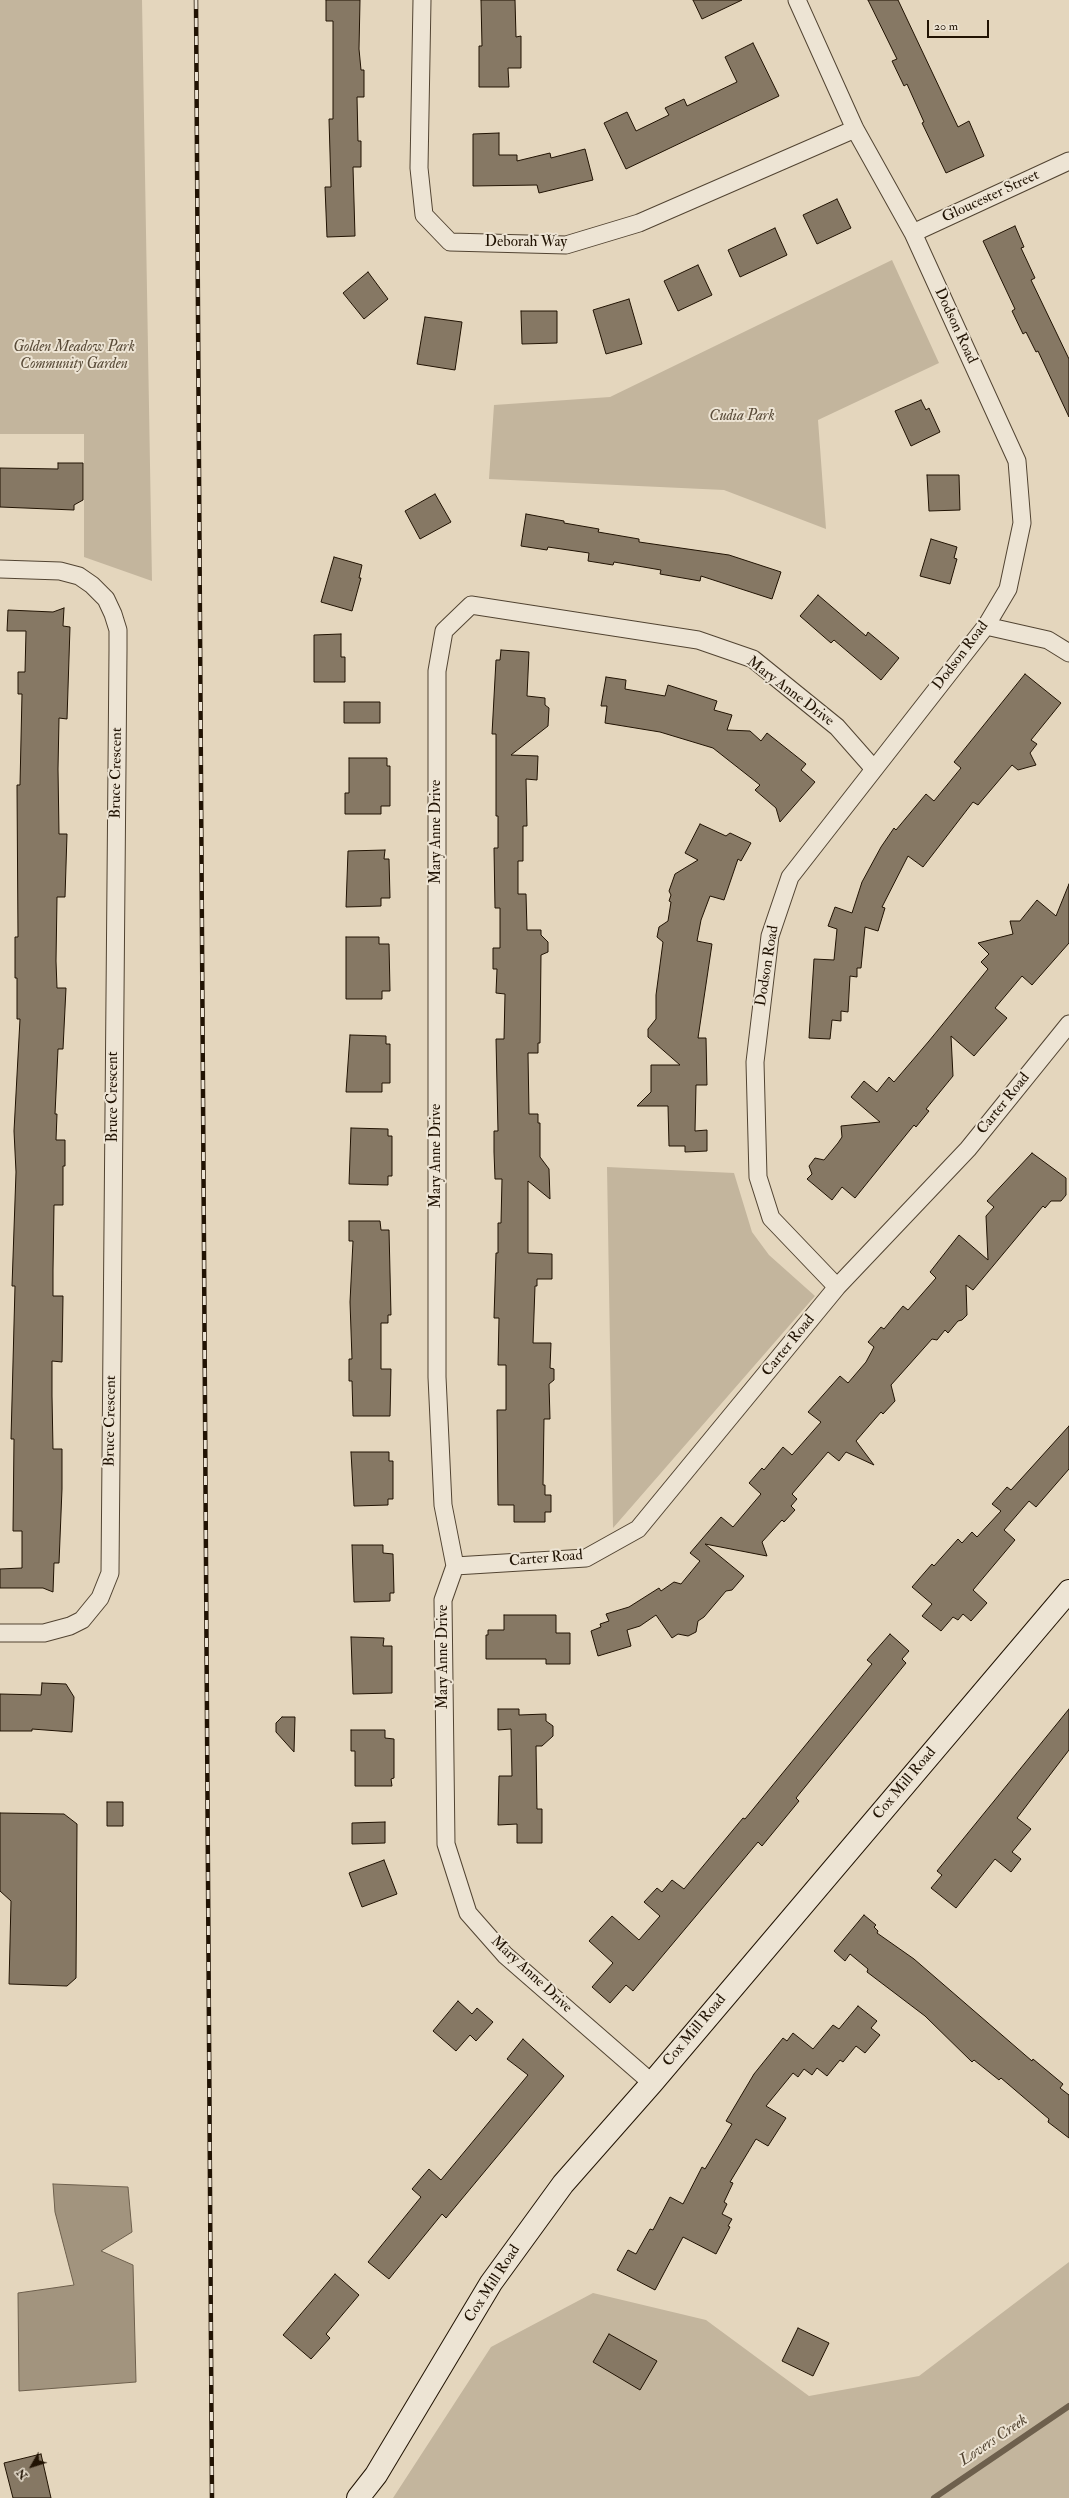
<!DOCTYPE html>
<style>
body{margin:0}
#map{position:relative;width:1069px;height:2498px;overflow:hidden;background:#e4d6bd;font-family:"IM FELL Double Pica",serif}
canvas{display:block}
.north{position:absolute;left:12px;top:2446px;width:40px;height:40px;-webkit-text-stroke:3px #ede4d4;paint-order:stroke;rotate:231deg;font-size:11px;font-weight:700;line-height:16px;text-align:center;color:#211303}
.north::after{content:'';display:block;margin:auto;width:14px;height:18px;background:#211303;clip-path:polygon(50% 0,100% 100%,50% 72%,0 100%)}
.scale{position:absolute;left:927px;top:20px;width:62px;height:18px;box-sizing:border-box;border:2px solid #211303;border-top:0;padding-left:5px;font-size:12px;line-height:14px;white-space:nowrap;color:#211303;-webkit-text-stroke:3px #ede4d4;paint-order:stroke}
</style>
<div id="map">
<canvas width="1069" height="2498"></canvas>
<div class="north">N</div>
<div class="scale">20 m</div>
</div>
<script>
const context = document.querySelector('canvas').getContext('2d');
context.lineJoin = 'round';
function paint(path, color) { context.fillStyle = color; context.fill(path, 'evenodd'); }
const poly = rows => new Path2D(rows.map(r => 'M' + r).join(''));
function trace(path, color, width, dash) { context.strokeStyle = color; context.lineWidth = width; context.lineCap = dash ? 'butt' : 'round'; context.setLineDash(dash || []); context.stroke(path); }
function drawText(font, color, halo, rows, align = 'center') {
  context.font = font + ' "IM FELL Double Pica",serif'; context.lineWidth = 4; context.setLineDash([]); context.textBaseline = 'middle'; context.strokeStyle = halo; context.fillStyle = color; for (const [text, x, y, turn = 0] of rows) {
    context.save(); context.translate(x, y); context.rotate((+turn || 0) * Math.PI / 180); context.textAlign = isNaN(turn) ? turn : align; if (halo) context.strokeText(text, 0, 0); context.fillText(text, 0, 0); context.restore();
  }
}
paint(poly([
 [0,0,142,0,152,581,84,557,84,434,0,434],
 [892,260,939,363,818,420,826,529,724,490,489,479,494,405,610,397],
 [607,1167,734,1173,752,1232,769,1255,815,1296,613,1528],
 [1069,2262,1069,2498,393,2498,491,2347,593,2293,706,2320,809,2396,919,2376]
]), '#c3b59d');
const water = poly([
 [53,2184,128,2187,132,2232,101,2251,133,2265,136,2382,19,2391,18,2293,74,2285,55,2212,53,2184]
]);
paint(water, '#a2947e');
trace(water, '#6e604d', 1);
trace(poly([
 [934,2498,1069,2406]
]), '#6e604d', 6);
const building = poly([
 [326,0,360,0,359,49,361,70,364,70,364,97,357,97,358,141,361,141,361,167,353,167,355,236,327,237,325,187,331,187,329,119,333,119,333,21,326,21,326,0],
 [481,0,515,0,516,37,521,36,521,68,508,68,509,87,479,87,479,46,482,46,481,0],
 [693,0,742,0,702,19,693,0],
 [868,0,898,0,958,127,969,121,984,156,946,173,922,123,924,122,907,84,904,86,892,61,897,59,868,0],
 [753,43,779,96,626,169,604,123,627,112,636,131,669,115,665,108,684,99,687,106,737,82,725,57,753,43],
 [499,133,499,155,517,155,517,161,550,153,551,158,585,149,593,180,539,193,537,185,473,186,473,134,499,133],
 [837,199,851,228,817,244,803,215,837,199],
 [1015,226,1024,247,1021,248,1035,278,1031,280,1069,359,1069,417,1038,351,1036,352,1026,332,1023,334,1012,311,1015,309,983,241,1015,226],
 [775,228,787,255,740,277,728,250,775,228],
 [698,265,712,295,678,311,664,281,698,265],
 [368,272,388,299,364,319,343,293,368,272],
 [629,299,642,344,606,354,593,310,629,299],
 [521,311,557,311,557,343,522,344,521,311],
 [425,317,462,322,455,370,417,364,425,317],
 [921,400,926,410,929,408,940,432,911,446,895,411,921,400],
 [58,463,83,463,83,500,74,505,74,510,0,507,0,468,58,469,58,463],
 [927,475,959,475,960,510,929,511,927,475],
 [435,494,451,522,420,539,405,511,435,494],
 [526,514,564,521,564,523,599,529,598,532,639,539,639,542,729,555,781,572,772,599,701,576,700,581,660,574,661,570,614,562,613,565,588,561,589,553,548,547,547,550,521,546,526,514],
 [931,539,957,547,954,558,957,559,950,584,920,576,931,539],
 [334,557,362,565,359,578,361,578,352,611,321,602,334,557],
 [818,595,866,636,868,632,899,658,881,680,834,640,831,643,800,616,818,595],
 [64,608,63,626,70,627,67,719,59,718,58,769,59,834,67,834,65,897,57,897,56,961,57,988,66,988,63,1049,58,1049,55,1114,57,1114,56,1140,65,1140,65,1166,63,1166,63,1205,54,1205,53,1270,53,1296,63,1296,62,1362,52,1361,52,1396,53,1449,62,1449,62,1489,59,1563,54,1563,53,1592,43,1588,0,1588,0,1569,22,1568,22,1531,13,1531,14,1439,11,1439,15,1286,12,1286,16,1172,14,1131,20,1019,17,1019,17,978,15,978,15,937,18,937,17,785,20,785,22,694,18,694,18,672,25,672,26,631,7,631,8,610,53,612,64,608],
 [341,634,341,657,345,657,345,682,314,682,314,635,341,634],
 [501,650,529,652,527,696,545,698,545,705,549,708,548,726,511,755,538,756,537,780,526,779,527,826,523,826,523,861,518,861,518,894,526,894,527,930,541,930,541,935,548,942,548,952,541,955,540,1043,538,1043,538,1053,528,1053,529,1114,538,1114,538,1123,540,1123,540,1157,549,1169,550,1199,528,1181,528,1253,552,1254,552,1279,537,1279,537,1286,535,1286,533,1343,551,1343,550,1368,554,1369,554,1380,549,1384,550,1419,544,1419,543,1485,545,1485,545,1495,551,1495,551,1512,545,1512,545,1522,514,1522,514,1505,498,1505,497,1410,506,1410,506,1365,498,1365,499,1318,494,1318,496,1253,498,1253,498,1223,501,1223,502,1179,495,1179,494,1152,494,1131,498,1131,496,1039,504,1039,505,994,496,993,497,969,493,969,493,948,500,948,500,908,495,908,494,848,498,848,498,816,496,816,496,734,492,734,496,660,500,660,501,650],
 [1025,674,1061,703,1031,740,1037,744,1030,753,1036,765,1018,770,1012,765,978,805,973,802,923,867,908,856,882,907,885,908,878,931,865,927,861,968,857,968,857,977,850,976,848,1012,841,1011,841,1021,832,1020,830,1039,809,1038,814,959,834,960,837,929,828,926,835,907,852,913,862,882,881,847,894,828,896,830,926,794,934,801,961,768,954,762,1025,674],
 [606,677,626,680,625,689,665,696,668,685,717,701,714,710,732,715,727,730,750,731,761,741,767,733,806,764,801,770,815,782,780,822,776,808,755,790,760,785,713,748,660,732,605,723,607,706,601,706,606,677],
 [344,702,380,702,380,723,344,723,344,702],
 [349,758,387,758,387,766,390,766,390,806,381,806,381,814,345,814,345,793,349,793,349,758],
 [700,824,726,836,730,833,751,843,741,861,738,859,724,900,710,896,701,920,697,941,712,944,698,1038,706,1038,707,1085,696,1085,695,1131,707,1130,707,1151,685,1152,685,1146,669,1146,668,1106,637,1106,651,1092,651,1065,680,1065,648,1037,648,1029,656,1019,656,995,663,942,657,937,659,927,668,921,671,902,669,901,671,895,669,891,675,874,698,860,685,853,700,824],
 [385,850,384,859,389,859,390,898,381,898,381,906,346,907,348,851,385,850],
 [1069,884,1069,943,1032,985,1022,976,995,1008,1007,1018,974,1056,951,1036,953,1076,926,1109,929,1111,916,1127,914,1125,855,1198,842,1187,832,1200,807,1179,812,1174,809,1166,815,1158,824,1160,838,1143,842,1137,841,1126,880,1122,851,1097,864,1081,877,1092,889,1077,894,1082,929,1041,988,969,981,962,989,954,978,943,1013,934,1010,921,1020,921,1037,900,1056,916,1069,884],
 [346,937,379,937,379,944,389,944,390,991,382,991,382,999,346,999,346,937],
 [350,1035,386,1036,386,1044,390,1044,390,1083,382,1083,382,1092,346,1092,350,1035],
 [351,1128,388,1129,388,1136,392,1136,392,1176,388,1176,388,1185,349,1184,351,1128],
 [1032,1153,1066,1178,1066,1195,1061,1201,1051,1201,1045,1208,1043,1206,973,1290,966,1285,967,1315,962,1320,958,1321,948,1333,945,1330,937,1340,932,1339,891,1385,895,1401,883,1414,881,1412,856,1441,874,1465,846,1452,839,1461,828,1452,792,1494,797,1499,791,1506,795,1510,784,1522,782,1520,762,1542,767,1556,705,1544,744,1576,732,1590,726,1591,704,1617,698,1621,696,1632,688,1636,678,1634,672,1638,656,1615,640,1626,627,1630,631,1646,598,1656,591,1631,601,1627,600,1624,609,1621,606,1614,629,1607,659,1588,661,1591,674,1582,681,1584,700,1561,690,1553,721,1517,733,1527,761,1494,749,1483,762,1468,764,1470,783,1447,792,1455,821,1422,808,1412,840,1376,848,1383,866,1362,874,1347,868,1342,881,1327,884,1329,903,1306,908,1310,936,1278,930,1272,959,1235,988,1260,986,1216,994,1207,987,1201,1032,1153],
 [349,1221,380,1221,381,1230,389,1230,391,1315,388,1315,388,1323,381,1323,381,1369,391,1369,390,1416,353,1416,352,1381,349,1381,349,1359,352,1359,350,1302,353,1241,349,1241,349,1221],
 [1069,1426,1069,1469,1036,1507,1029,1501,1004,1530,1015,1540,973,1590,987,1603,971,1621,963,1614,958,1620,953,1617,941,1631,922,1616,932,1604,912,1587,932,1564,934,1566,958,1539,962,1543,972,1532,977,1537,1001,1511,992,1504,1007,1487,1011,1490,1069,1426],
 [351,1452,389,1452,389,1461,393,1461,393,1499,388,1499,388,1505,354,1506,351,1452],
 [352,1545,383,1545,383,1553,393,1554,394,1593,390,1593,390,1601,354,1602,352,1545],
 [504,1615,556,1615,556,1633,570,1633,570,1664,546,1664,546,1659,486,1659,486,1635,488,1635,488,1630,504,1630,504,1615],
 [890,1634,909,1651,902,1659,906,1663,796,1798,799,1801,762,1846,758,1842,633,1991,626,1985,610,2003,592,1987,613,1963,589,1941,612,1916,639,1940,660,1916,644,1902,657,1888,662,1892,672,1880,684,1889,743,1818,745,1819,872,1664,867,1660,890,1634],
 [351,1637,384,1638,383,1646,392,1646,392,1693,353,1694,351,1637],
 [42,1683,66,1684,74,1697,72,1732,32,1729,32,1731,0,1731,0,1694,41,1695,42,1683],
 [498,1709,519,1709,519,1715,546,1714,546,1721,553,1726,553,1736,542,1746,536,1746,537,1809,542,1809,542,1843,517,1843,517,1824,498,1825,499,1776,512,1776,511,1729,498,1730,498,1709],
 [1069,1709,1069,1750,1017,1818,1031,1829,1012,1852,1021,1859,1011,1872,995,1859,956,1908,931,1888,942,1875,937,1871,1069,1709],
 [282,1717,295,1717,294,1752,276,1732,276,1723,282,1717],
 [351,1730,385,1730,385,1738,394,1739,394,1778,391,1779,392,1786,355,1786,355,1751,351,1751,351,1730],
 [107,1802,123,1802,123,1826,107,1826,107,1802],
 [0,1813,64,1814,77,1824,76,1978,67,1986,9,1984,11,1901,0,1891,0,1813],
 [385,1822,385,1843,352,1844,352,1823,385,1822],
 [384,1860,397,1894,362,1907,349,1873,384,1860],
 [864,1915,876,1925,874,1927,878,1931,877,1933,914,1959,1032,2061,1033,2059,1063,2084,1060,2088,1069,2095,1069,2138,1048,2122,1049,2119,1001,2078,999,2080,974,2060,972,2062,925,2016,867,1972,868,1969,850,1954,845,1961,834,1951,864,1915],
 [458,2001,472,2014,477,2008,493,2022,476,2041,470,2035,456,2051,433,2031,458,2001],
 [858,2006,877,2021,871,2028,880,2035,865,2053,856,2046,843,2062,840,2060,827,2076,817,2068,812,2075,804,2069,798,2077,793,2073,766,2106,786,2118,768,2146,756,2139,730,2182,733,2183,724,2202,727,2204,722,2214,732,2219,728,2226,730,2227,716,2254,683,2237,655,2290,617,2270,628,2250,636,2254,650,2229,653,2230,670,2197,683,2204,702,2167,705,2169,732,2124,726,2121,754,2074,783,2038,787,2041,793,2033,813,2049,833,2025,839,2029,858,2006],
 [523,2039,564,2076,446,2218,442,2214,389,2279,368,2262,421,2197,412,2189,429,2169,441,2180,528,2075,507,2059,523,2039],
 [335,2274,359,2295,326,2334,330,2338,311,2359,283,2335,335,2274],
 [798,2328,829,2343,813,2376,782,2361,798,2328],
 [609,2334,657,2361,640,2390,593,2362,609,2334],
 [41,2454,51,2498,13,2498,4,2463,41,2454]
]);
paint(building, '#867864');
trace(building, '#211303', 1);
const street = poly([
 [422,0,419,168,424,215,450,242,566,245,639,223,855,129],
 [797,0,855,129,913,233,1017,461,1022,523,1008,589,986,626,790,877,770,936,755,1062,758,1177,771,1218,837,1287],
 [913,233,1069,161],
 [0,569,60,571,79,576,92,585,106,599,113,614,118,630,118,650,110,1573,100,1598,82,1620,70,1626,44,1633,0,1633],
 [986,626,1048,640,1069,653],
 [455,1566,586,1558,638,1529,837,1287,968,1149,1069,1024],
 [652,2083,505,1955,468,1913,446,1844,443,1600,455,1566,443,1505,437,1377,437,671,444,631,471,605,698,640,753,659,837,727,874,769]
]);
const secondary = poly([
 [358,2498,376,2475,491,2283,563,2184,652,2083,1069,1591]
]);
trace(street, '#524432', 19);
trace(secondary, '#211303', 24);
trace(street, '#ede4d4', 17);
trace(secondary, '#ede4d4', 22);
const rail = poly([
 [196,0,212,2498]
]);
trace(rail, '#211303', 4.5);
trace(rail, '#ede4d4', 3, [9]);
drawText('15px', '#211303', '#ede4d4', [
 ["Gloucester Street",991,197,-25],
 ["Deborah Way",526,243],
 ["Dodson Road",955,326,65],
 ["Dodson Road",961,656,-53],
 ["Mary Anne Drive",790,692,37],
 ["Bruce Crescent",117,773,-89],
 ["Mary Anne Drive",437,832,-90],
 ["Dodson Road",768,966,-81],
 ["Bruce Crescent",114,1097,-90],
 ["Carter Road",1004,1104,-51],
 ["Mary Anne Drive",437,1156,-90],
 ["Carter Road",789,1346,-51],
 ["Bruce Crescent",111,1421,-89],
 ["Carter Road",546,1559,-5],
 ["Mary Anne Drive",444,1657,-90],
 ["Cox Mill Road",905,1784,-50],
 ["Mary Anne Drive",531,1975,43],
 ["Cox Mill Road",695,2031,-50],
 ["Cox Mill Road",493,2284,-57]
]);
drawText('italic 15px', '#5a4c39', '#ede4d4', [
 ["Golden Meadow Park",74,348],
 ["Community Garden",74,365],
 ["Cudia Park",742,417]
]);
drawText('italic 16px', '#554734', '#ede4d4', [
 ["Lovers Creek",994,2441,-34]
]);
</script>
